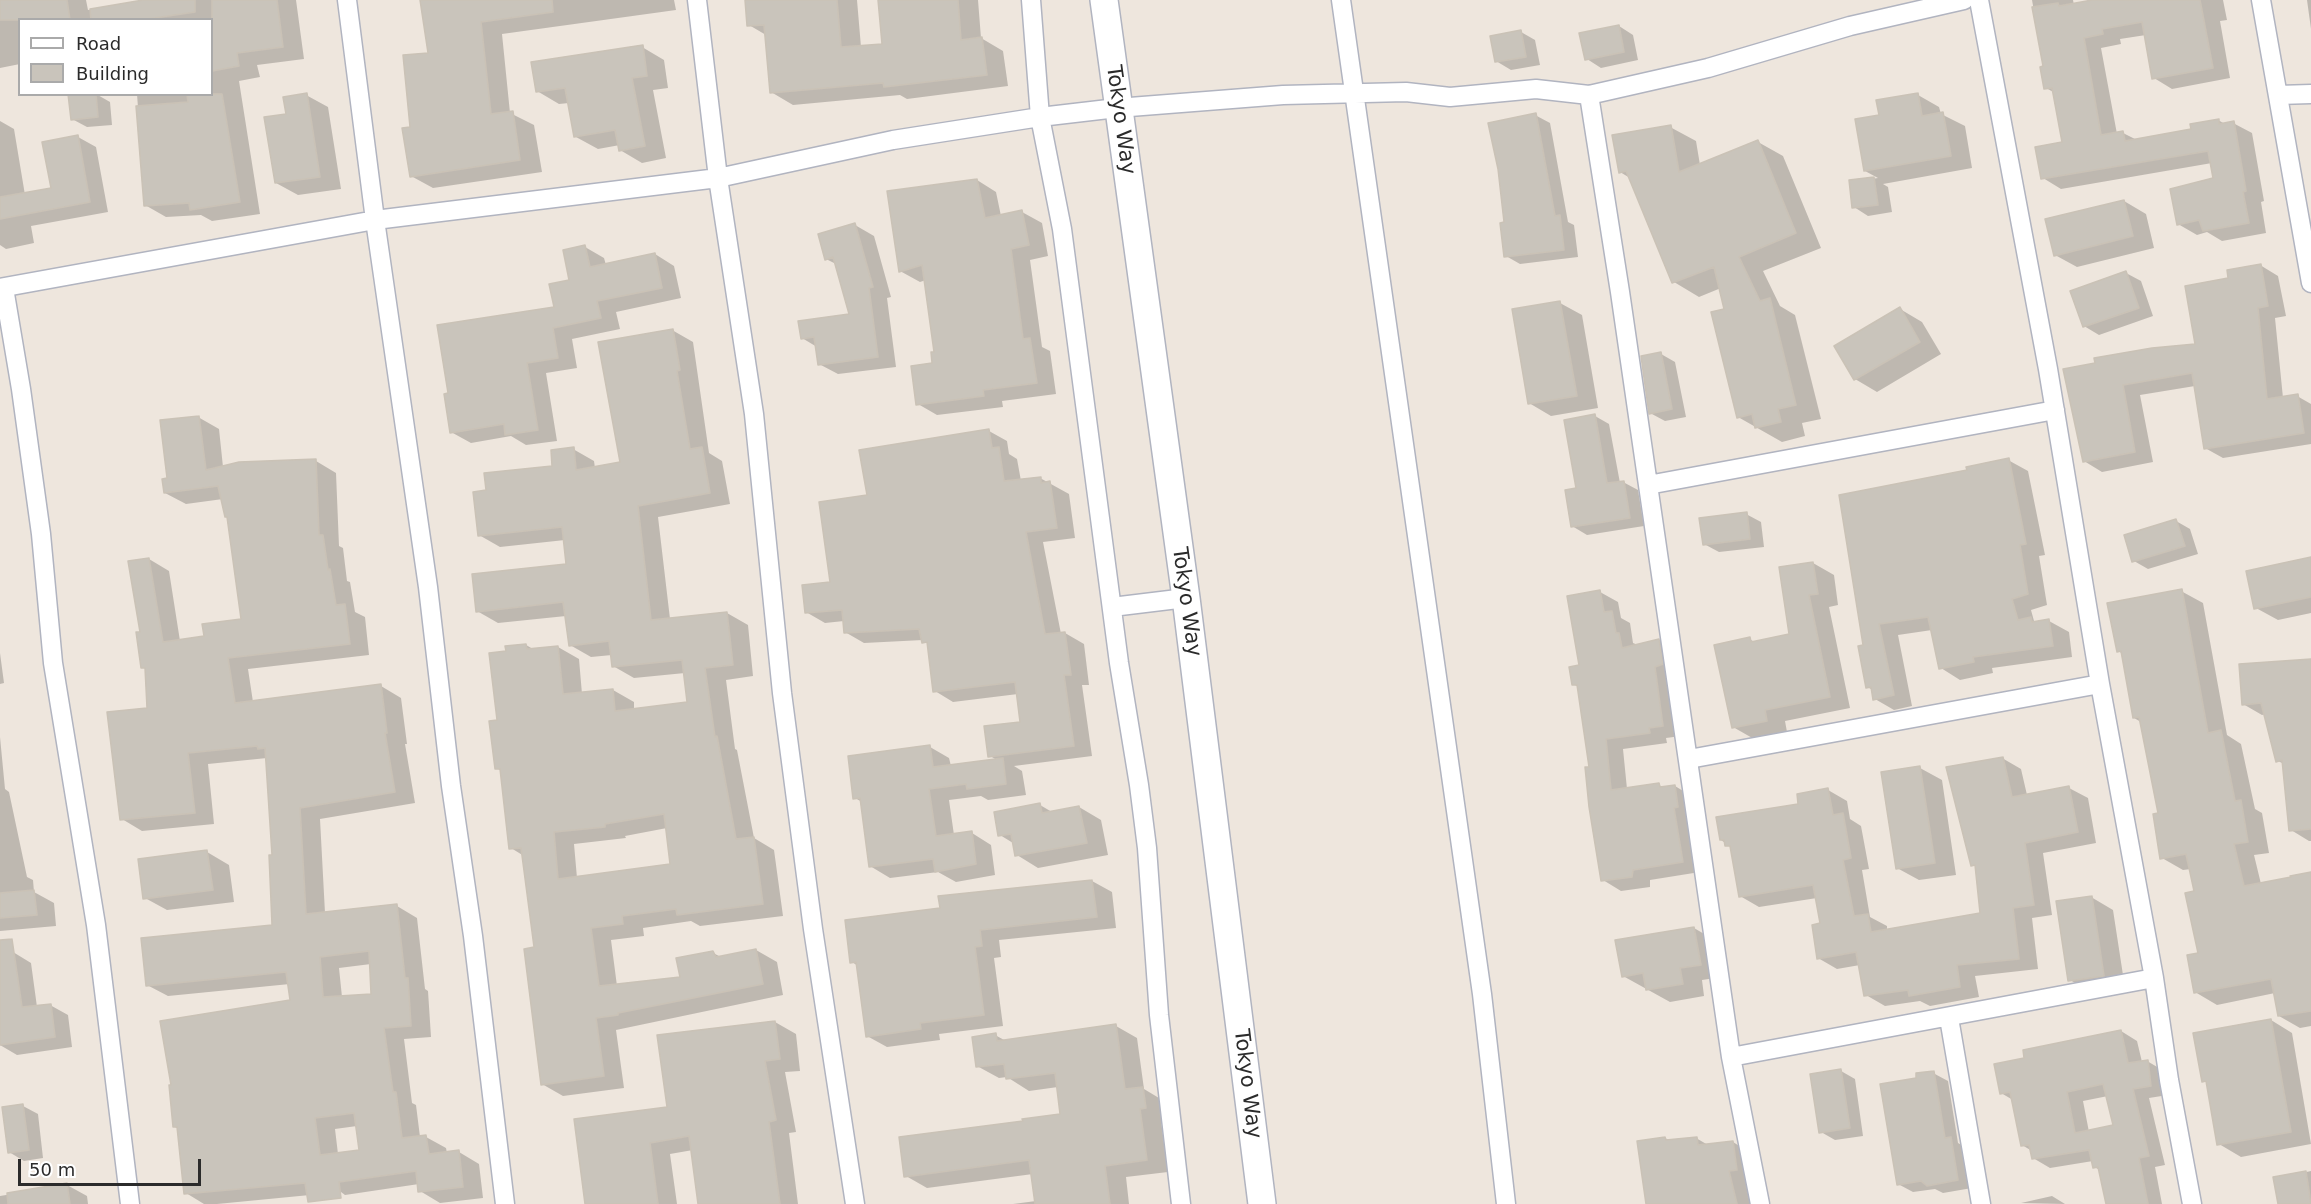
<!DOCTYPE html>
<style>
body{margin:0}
#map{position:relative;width:2311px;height:1204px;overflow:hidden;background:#eee6dd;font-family:"DejaVu Sans",sans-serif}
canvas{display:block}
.legend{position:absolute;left:18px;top:18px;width:195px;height:78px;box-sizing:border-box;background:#fff;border:2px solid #aaa;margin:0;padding:8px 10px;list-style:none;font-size:18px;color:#2b2b2b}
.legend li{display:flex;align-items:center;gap:12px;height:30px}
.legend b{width:30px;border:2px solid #aaa}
.scale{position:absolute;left:18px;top:1159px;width:183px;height:27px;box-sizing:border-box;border:3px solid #2b2b2b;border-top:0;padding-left:8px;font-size:18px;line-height:21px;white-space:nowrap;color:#2b2b2b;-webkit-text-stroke:4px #fff;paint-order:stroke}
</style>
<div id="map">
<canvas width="2311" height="1204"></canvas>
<ul class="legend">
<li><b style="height:8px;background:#fff"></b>Road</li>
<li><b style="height:16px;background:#c9c4bb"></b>Building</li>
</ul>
<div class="scale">50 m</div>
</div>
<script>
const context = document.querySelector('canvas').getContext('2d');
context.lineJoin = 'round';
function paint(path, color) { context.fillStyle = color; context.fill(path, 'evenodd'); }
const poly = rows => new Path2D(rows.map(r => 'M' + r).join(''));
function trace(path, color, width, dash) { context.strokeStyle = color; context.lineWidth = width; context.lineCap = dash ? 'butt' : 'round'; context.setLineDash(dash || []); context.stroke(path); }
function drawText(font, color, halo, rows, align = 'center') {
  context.font = font + ' "DejaVu Sans",sans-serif'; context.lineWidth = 4.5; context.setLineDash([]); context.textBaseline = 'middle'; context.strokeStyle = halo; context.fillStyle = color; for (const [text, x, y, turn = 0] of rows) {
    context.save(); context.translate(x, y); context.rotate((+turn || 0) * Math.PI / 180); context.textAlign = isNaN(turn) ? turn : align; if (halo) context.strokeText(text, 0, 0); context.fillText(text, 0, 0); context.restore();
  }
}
paint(poly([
 [0,0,86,0,88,10,153,0,296,0,304,59,257,65,260,77,239,81,260,214,212,221,201,215,166,217,145,205,137,94,212,94,212,20,20,20,20,64,0,68],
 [421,0,674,0,676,10,502,34,510,113,534,125,542,172,433,188,411,176,412,128,430,54],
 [746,0,857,0,861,47,884,45,880,0,978,0,981,38,1003,51,1008,86,907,99,900,95,793,105,771,92,766,35,749,25],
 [2032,0,2073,0,2074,5,2100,0,2223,0,2227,20,2220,21,2230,78,2172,89,2154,78,2146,35,2120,39,2121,44,2101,48,2117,134,2123,133,2137,140,2192,130,2218,120,2225,124,2233,123,2252,133,2264,201,2261,202,2266,233,2222,241,2207,232,2197,235,2178,224,2215,180,2212,163,2061,189,2043,178,2063,143,2055,93,2046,88,2044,67],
 [2307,0,2311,0,2311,29],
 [1619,26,1633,35,1638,60,1601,68,1587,59],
 [1521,32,1535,40,1540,65,1511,70,1496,61],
 [642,47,664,60,668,88,653,90,666,158,642,163,620,150,620,145,598,149,576,137,569,103,559,104,537,91],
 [90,94,96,94,110,102,112,125,87,127,72,119],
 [306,95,328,107,341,189,298,195,276,183,287,115],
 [1918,95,1939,107,1941,114,1965,126,1972,168,1883,184,1888,187,1892,212,1868,216,1854,207,1850,182,1878,178,1865,171,1881,116],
 [1535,115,1550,123,1568,222,1574,225,1578,257,1520,264,1506,256,1506,224],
 [0,121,14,129,25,195,52,190,78,137,96,147,108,212,31,226,34,243,6,249,0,245],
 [1670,127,1696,141,1700,165,1758,142,1783,156,1821,248,1763,271,1780,306,1795,315,1821,419,1802,423,1805,436,1782,442,1738,417,1725,310,1721,288,1699,297,1674,282,1630,178,1620,172],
 [977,180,996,192,1001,216,1022,212,1042,223,1048,256,1030,260,1042,347,1050,351,1056,394,1002,401,1003,407,937,415,918,404,934,364,936,353,926,280,920,282,900,271],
 [2124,201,2146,214,2154,248,2077,267,2055,255],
 [855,225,874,236,891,297,887,298,896,367,838,374,819,364,817,347,802,338,851,315,836,264,826,259],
 [585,247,604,258,606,265,655,254,674,266,681,298,616,312,620,329,572,339,577,368,546,373,557,441,526,445,511,436,471,443,451,432,450,394,556,308,571,281],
 [2260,265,2278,276,2286,316,2275,318,2283,398,2297,396,2311,404,2311,444,2223,458,2205,448,2195,386,2140,395,2153,462,2102,472,2084,461,2064,370,2196,345,2230,279],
 [2126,273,2141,281,2153,316,2099,335,2084,326],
 [1560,303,1582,315,1598,408,1551,416,1529,403],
 [1900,309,1922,322,1941,354,1877,392,1855,379],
 [672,330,693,342,709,453,722,461,730,504,658,517,670,619,727,613,748,625,753,676,726,680,735,749,737,750,754,838,774,850,783,916,700,926,691,921,643,928,644,936,611,940,617,986,681,978,713,953,721,957,756,950,777,962,783,995,616,1030,624,1088,563,1096,542,1084,536,949,524,856,511,848,501,771,497,768,498,721,507,652,526,645,533,649,558,647,579,659,582,694,613,690,634,702,634,710,688,703,685,673,634,678,613,666,612,655,591,657,570,645,566,616,498,623,477,611,568,566,565,540,500,547,479,535,488,492,554,468,573,449,594,461,595,468,622,463],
 [667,828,672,865,577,878,574,844,626,838,625,836],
 [1661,354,1675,362,1686,417,1665,421,1650,413],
 [1595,416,1609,424,1620,483,1623,482,1638,490,1644,526,1587,535,1572,526],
 [198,417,219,429,223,467,316,461,336,473,339,546,343,548,347,581,350,582,355,612,365,617,369,655,248,669,253,702,381,686,401,698,407,744,405,744,415,803,320,819,325,913,397,906,417,918,425,989,428,991,431,1037,404,1039,412,1103,416,1105,420,1137,426,1137,446,1148,447,1153,459,1152,479,1164,483,1198,440,1203,420,1191,419,1184,345,1195,341,1192,217,1204,204,1204,186,1193,179,1129,175,1127,292,1002,290,984,168,996,147,985,273,926,274,857,267,758,208,764,214,824,142,831,122,819,149,709,146,669,143,667,142,633,149,559,169,571,180,641,206,638,243,620,229,518,223,499,186,504,165,493,169,479],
 [371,964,373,995,342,997,339,968],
 [357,1126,361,1152,338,1154,335,1129],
 [989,431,1007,441,1009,454,1017,459,1021,481,1040,478,1069,494,1075,538,1043,542,1061,634,1065,633,1084,644,1089,685,1082,685,1092,756,1014,766,1022,771,1026,795,988,800,981,796,949,800,954,835,972,833,991,845,995,875,956,882,938,872,890,878,870,866,862,802,855,798,930,747,949,758,951,766,997,760,990,756,1022,723,1018,694,953,702,935,691,929,645,923,640,864,643,845,632,844,621,825,623,806,612,831,584,868,496],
 [2008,460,2028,471,2045,555,2039,556,2047,605,2031,610,2034,621,2037,622,2049,621,2069,632,2072,657,1992,668,1993,673,1960,680,1941,668,1932,630,1898,635,1912,706,1894,710,1875,699,1873,690,1867,687,1865,646,1968,471],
 [1746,514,1761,522,1764,547,1719,552,1704,544],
 [2176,521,2190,529,2198,554,2148,569,2134,561],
 [2311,559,2311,613,2278,620,2256,608],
 [1813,563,1834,575,1838,605,1829,607,1850,708,1785,721,1787,732,1754,739,1733,727,1749,639,1755,642,1791,635],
 [2181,591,2203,603,2227,735,2241,744,2255,809,2262,813,2269,853,2254,855,2261,884,2311,873,2311,1026,2300,1028,2279,1016,2275,993,2217,1005,2195,992,2200,954,2196,892,2191,869,2183,870,2162,858,2160,814,2141,722,2134,718,2123,654,2118,651],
 [1600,592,1618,602,1621,618,1630,623,1633,643,1638,645,1659,640,1677,651,1681,736,1666,738,1667,743,1623,749,1627,789,1659,785,1664,788,1675,786,1693,797,1700,872,1650,880,1650,887,1621,891,1603,880,1579,687,1573,684,1580,667],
 [0,653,4,683,0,684],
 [2311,660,2311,841,2309,841,2291,830,2284,764,2278,761,2266,714,2262,715,2243,704],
 [0,737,5,789,9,792,27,877,33,880,34,892,54,903,56,926,0,931],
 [2002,758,2021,769,2027,795,2069,788,2088,798,2096,843,2043,853,2052,915,2032,918,2038,969,1975,976,1979,997,1930,1006,1920,1001,1885,1006,1866,995,1860,965,1837,969,1818,958,1822,924,1817,898,1759,907,1740,896,1732,848,1721,840,1800,805,1828,790,1847,801,1850,819,1861,826,1869,869,1862,870,1870,917,1887,926,1887,930,1982,914,1977,867,1973,865],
 [1920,768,1942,780,1956,875,1919,880,1897,868],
 [1040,805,1052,812,1079,807,1101,820,1108,855,1038,868,1017,855,1013,843,1000,835],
 [207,852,229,865,234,902,167,910,145,898],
 [1092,881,1112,892,1116,928,999,940,1001,957,994,958,1003,1026,939,1034,940,1040,887,1047,867,1036,858,966,852,962,941,909],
 [2091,897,2113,910,2125,988,2092,993,2070,980],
 [1694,928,1716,941,1722,977,1702,980,1704,996,1670,1002,1623,976],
 [13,952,31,963,37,1007,50,1005,68,1015,72,1047,17,1055,0,1045,0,954],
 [2271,1020,2292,1033,2311,1144,2241,1157,2219,1144,2208,1083,2204,1081],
 [775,1022,796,1034,800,1071,785,1072,796,1132,789,1133,798,1204,700,1204,693,1150,670,1154,677,1204,585,1204,669,1109,658,1037],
 [1116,1026,1137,1038,1144,1089,1164,1101,1167,1120,1161,1121,1168,1172,1126,1177,1129,1204,1013,1204,1036,1201,1033,1174,927,1188,906,1176,1024,1123,1062,1115,1058,1087,1029,1091,1007,1077,999,1078,977,1066,995,1035,1006,1041],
 [2121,1031,2137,1041,2142,1062,2147,1061,2164,1071,2168,1095,2149,1098,2165,1165,2155,1167,2162,1204,2107,1204,2100,1170,2094,1167,2093,1161,2050,1168,2033,1158,2032,1151,2022,1145,2013,1100,2001,1093,2026,1059],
 [2108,1096,2115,1126,2089,1132,2083,1101],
 [1841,1071,1855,1079,1863,1136,1835,1140,1821,1132],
 [1933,1073,1948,1081,1958,1143,1965,1147,1972,1188,1943,1193,1935,1189,1913,1192,1898,1184,1918,1079],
 [23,1106,38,1114,43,1158,24,1161,9,1152],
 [1665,1138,1670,1141,1696,1138,1708,1145,1733,1142,1752,1154,1753,1204,1656,1204],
 [2311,1171,2311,1204,2280,1204,2275,1179],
 [67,1185,87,1196,88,1204,0,1204,0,1196],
 [2052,1196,2065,1204,2021,1203]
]), '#0003');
const building = poly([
 [0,0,67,0,70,20,0,20,0,0],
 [143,0,195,0,195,12,141,20,91,20,90,9,143,0],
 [212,0,277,0,283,47,237,53,239,66,212,71,212,0],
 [420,0,552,0,553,12,481,22,491,114,513,111,520,160,410,177,402,128,410,127,403,55,428,53,420,0],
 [745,0,837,0,841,47,882,44,878,0,958,0,961,40,982,37,987,75,884,87,883,83,770,93,764,25,747,26,745,0],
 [2092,0,2200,0,2213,68,2152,79,2142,22,2102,29,2103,34,2084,38,2101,135,2123,131,2125,141,2191,129,2190,124,2219,119,2219,124,2234,121,2246,191,2243,192,2249,223,2203,231,2199,220,2177,225,2170,189,2213,178,2208,151,2041,179,2035,147,2062,142,2052,88,2044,89,2040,67,2043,66,2032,7,2058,3,2059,6,2092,0],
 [1619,25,1624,52,1585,60,1579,33,1619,25],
 [1521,30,1526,57,1495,62,1490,36,1521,30],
 [643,45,647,76,632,78,645,146,619,151,615,130,574,137,565,88,536,92,531,62,643,45],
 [307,93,320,177,275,183,264,117,286,114,283,97,307,93],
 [1918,93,1922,116,1943,112,1951,156,1864,171,1855,119,1879,115,1876,100,1918,93],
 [68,94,96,94,98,117,71,120,68,94],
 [187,94,222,94,240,202,190,210,189,203,144,206,136,106,188,102,187,94],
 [1536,113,1555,216,1560,215,1564,250,1504,257,1500,223,1504,222,1498,169,1488,123,1536,113],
 [1671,125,1679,172,1758,140,1796,233,1739,257,1760,301,1770,298,1796,405,1778,409,1781,422,1755,428,1752,414,1737,418,1711,312,1724,309,1714,267,1672,283,1626,171,1619,173,1612,135,1671,125],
 [78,135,90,202,0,219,0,197,51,188,42,142,78,135],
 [1874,177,1878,205,1852,208,1849,180,1874,177],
 [977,179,985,218,1022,210,1029,245,1011,249,1023,339,1030,338,1037,383,983,390,984,396,916,405,911,366,932,363,931,352,934,352,922,265,899,272,887,191,977,179],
 [2124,200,2133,236,2054,256,2045,219,2124,200],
 [855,223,873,287,869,288,878,357,818,365,814,337,801,339,798,321,849,314,833,257,825,260,818,234,855,223],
 [585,245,590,267,655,253,662,288,597,301,601,318,553,328,558,358,527,363,538,430,505,435,504,424,450,433,444,394,448,393,437,325,554,307,549,284,569,280,563,250,585,245],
 [2261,264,2268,306,2258,308,2267,399,2298,394,2304,433,2204,449,2192,373,2123,385,2135,452,2083,462,2063,369,2095,363,2094,358,2152,348,2195,344,2185,286,2228,278,2227,270,2261,264],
 [2126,271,2139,308,2083,327,2070,291,2126,271],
 [1560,301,1577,396,1528,404,1512,309,1560,301],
 [1900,307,1920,342,1854,380,1834,346,1900,307],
 [673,329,680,370,677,371,690,449,702,447,710,493,638,506,651,620,727,612,733,665,705,668,715,737,717,736,736,839,754,837,763,904,677,915,676,909,622,916,623,924,591,928,599,986,680,977,676,958,713,951,716,957,756,949,763,984,618,1013,618,1015,596,1018,604,1076,541,1085,524,949,534,947,521,848,509,849,500,769,495,769,489,721,497,720,489,653,506,651,505,646,526,644,527,649,558,646,563,694,613,689,615,711,687,702,682,660,612,667,609,641,569,646,563,602,476,612,472,574,566,564,562,527,478,536,473,492,486,490,484,473,552,466,551,450,574,447,576,470,620,462,598,342,673,329],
 [664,814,670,864,558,879,554,832,605,827,605,824,664,814],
 [1661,352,1672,409,1649,414,1641,356,1661,352],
 [1595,414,1607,483,1624,481,1630,518,1571,527,1565,490,1576,488,1564,420,1595,414],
 [199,416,206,470,239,462,316,459,319,535,323,535,328,570,330,569,336,605,345,604,350,644,228,658,235,703,381,684,387,733,385,733,395,792,300,808,306,914,397,904,405,978,408,978,411,1026,384,1028,393,1092,396,1092,402,1138,426,1135,429,1154,459,1150,463,1187,418,1192,416,1171,339,1182,341,1198,308,1202,305,1183,184,1194,177,1127,173,1127,169,1085,171,1085,160,1021,290,1000,286,972,146,986,141,938,272,925,269,855,272,855,265,748,258,749,257,746,188,753,195,813,120,820,107,712,147,708,145,668,141,668,136,632,140,632,128,561,149,558,163,642,204,636,202,624,241,619,227,517,225,517,218,486,164,493,162,479,167,478,160,420,199,416],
 [369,951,371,994,323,997,320,957,369,951],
 [354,1113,359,1150,320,1155,315,1118,354,1113],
 [989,429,992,448,999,447,1004,481,1041,477,1041,483,1050,481,1057,528,1026,532,1045,634,1065,632,1071,675,1064,675,1074,746,988,757,984,726,1020,722,1015,682,933,692,927,642,922,643,919,629,844,633,842,610,805,613,802,585,830,582,819,502,867,495,859,450,989,429],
 [2009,458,2026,544,2020,545,2028,594,2012,599,2018,620,2031,617,2032,622,2049,619,2053,646,1973,657,1974,662,1939,669,1928,617,1879,624,1894,695,1873,700,1871,687,1866,688,1858,646,1863,645,1839,495,1967,470,1966,467,2009,458],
 [1747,512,1750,539,1703,545,1699,518,1747,512],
 [2176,519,2185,546,2132,562,2124,535,2176,519],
 [2311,557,2311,597,2254,609,2246,571,2311,557],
 [1813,562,1818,594,1809,595,1830,697,1765,710,1767,721,1732,728,1714,645,1750,637,1751,642,1789,634,1779,567,1813,562],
 [2182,589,2208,733,2221,730,2235,801,2241,800,2248,842,2234,844,2244,886,2291,877,2290,876,2311,872,2311,1011,2278,1016,2271,979,2194,993,2187,955,2198,953,2185,893,2194,891,2186,854,2160,859,2153,814,2158,813,2139,717,2133,718,2121,651,2117,652,2107,603,2182,589],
 [1600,590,1604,612,1612,611,1616,633,1619,633,1622,648,1659,639,1663,664,1655,667,1663,726,1649,728,1650,733,1606,739,1611,790,1659,783,1660,787,1675,785,1678,807,1674,808,1683,862,1633,870,1632,877,1601,881,1589,807,1585,767,1589,767,1577,685,1572,685,1569,667,1579,665,1567,596,1600,590],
 [2311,659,2311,829,2289,831,2282,760,2276,762,2261,703,2242,705,2239,664,2311,659],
 [930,745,933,767,1003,758,1006,784,967,789,966,784,929,789,936,836,972,831,976,864,935,872,933,859,869,867,860,798,853,799,848,756,930,745],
 [2003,757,2012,797,2069,786,2078,832,2025,843,2034,905,2013,908,2019,959,1957,965,1960,987,1909,996,1908,990,1864,996,1856,952,1817,959,1812,925,1820,923,1813,885,1739,897,1730,846,1725,846,1724,840,1720,840,1716,817,1798,804,1797,794,1828,788,1833,815,1843,813,1851,858,1843,860,1854,916,1868,914,1871,932,1980,913,1975,865,1971,866,1946,767,2003,757],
 [1920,766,1935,863,1896,869,1881,772,1920,766],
 [1040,803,1042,813,1079,806,1087,843,1015,856,1011,834,998,836,994,812,1040,803],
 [207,850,213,890,143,899,138,859,207,850],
 [1092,880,1097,917,980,930,982,946,975,947,984,1015,920,1023,921,1029,866,1037,856,962,850,963,845,920,940,908,938,896,1092,880],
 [34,890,37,915,0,918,0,893,34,890],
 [2092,896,2104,976,2068,981,2056,901,2092,896],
 [1694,927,1701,965,1680,968,1683,984,1646,990,1643,973,1622,977,1615,940,1694,927],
 [12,939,22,1007,51,1004,55,1037,0,1045,0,940,12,939],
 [2271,1019,2291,1132,2217,1145,2206,1081,2202,1082,2193,1033,2271,1019],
 [775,1021,780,1059,765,1061,776,1120,769,1122,780,1204,698,1204,689,1136,650,1143,658,1204,585,1204,574,1119,667,1107,657,1035,775,1021],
 [1116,1024,1125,1089,1143,1087,1146,1108,1140,1109,1147,1160,1105,1166,1110,1204,1035,1204,1029,1160,904,1177,899,1137,1023,1121,1022,1119,1060,1114,1055,1073,1006,1079,1004,1064,976,1067,972,1037,996,1033,997,1041,1116,1024],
 [2121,1030,2128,1063,2148,1060,2151,1086,2133,1089,2149,1156,2139,1158,2148,1204,2106,1204,2098,1167,2093,1168,2089,1150,2032,1159,2029,1145,2021,1146,2010,1092,2000,1094,1994,1064,2024,1058,2023,1050,2121,1030],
 [2103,1084,2113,1125,2075,1133,2067,1092,2103,1084],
 [1841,1069,1850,1128,1819,1133,1810,1074,1841,1069],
 [1934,1071,1945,1138,1951,1137,1958,1180,1927,1186,1921,1181,1897,1185,1880,1084,1916,1078,1916,1073,1934,1071],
 [23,1104,29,1150,8,1153,2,1107,23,1104],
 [1665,1137,1666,1140,1697,1137,1698,1145,1733,1141,1737,1170,1729,1171,1737,1204,1646,1204,1637,1141,1665,1137],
 [2306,1171,2311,1204,2278,1204,2273,1177,2306,1171],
 [67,1183,70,1204,8,1204,7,1193,67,1183]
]);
paint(building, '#c9c4bb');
trace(building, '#cac2b6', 1.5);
const street = poly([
 [347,0,375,220,428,587,451,786,473,936,505,1204],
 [697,0,718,178,754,414,782,693,813,929,855,1204],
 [1031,0,1040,117,1062,229,1119,663,1139,785,1147,848,1159,1015,1181,1204],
 [1341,0,1482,994,1506,1204],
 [1979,0,2048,369,2100,684,2154,978,2169,1080,2192,1204],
 [2261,0,2311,283],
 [1589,95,1620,292,1731,1057,1760,1204],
 [2278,95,2311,94],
 [0,288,375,220,718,178,893,140,1040,117,1117,108,1283,95,1406,92,1450,97,1536,89,1589,95,1708,68,1850,26,1964,0],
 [4,288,21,389,41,534,53,663,96,925,130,1204],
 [1648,485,2055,410],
 [1112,607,1186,598],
 [1689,759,2100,684],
 [1949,1018,1981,1204],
 [1731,1057,2154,978]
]);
const secondary = poly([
 [1104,0,1186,598,1262,1204]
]);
trace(street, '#b1b4c0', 21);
trace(secondary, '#b1b4c0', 30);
trace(street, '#fff', 18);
trace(secondary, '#fff', 27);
drawText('21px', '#2b2b2b', '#fff', [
 ["Tokyo Way",1120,120,82],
 ["Tokyo Way",1186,602,82],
 ["Tokyo Way",1247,1084,83]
]);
</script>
